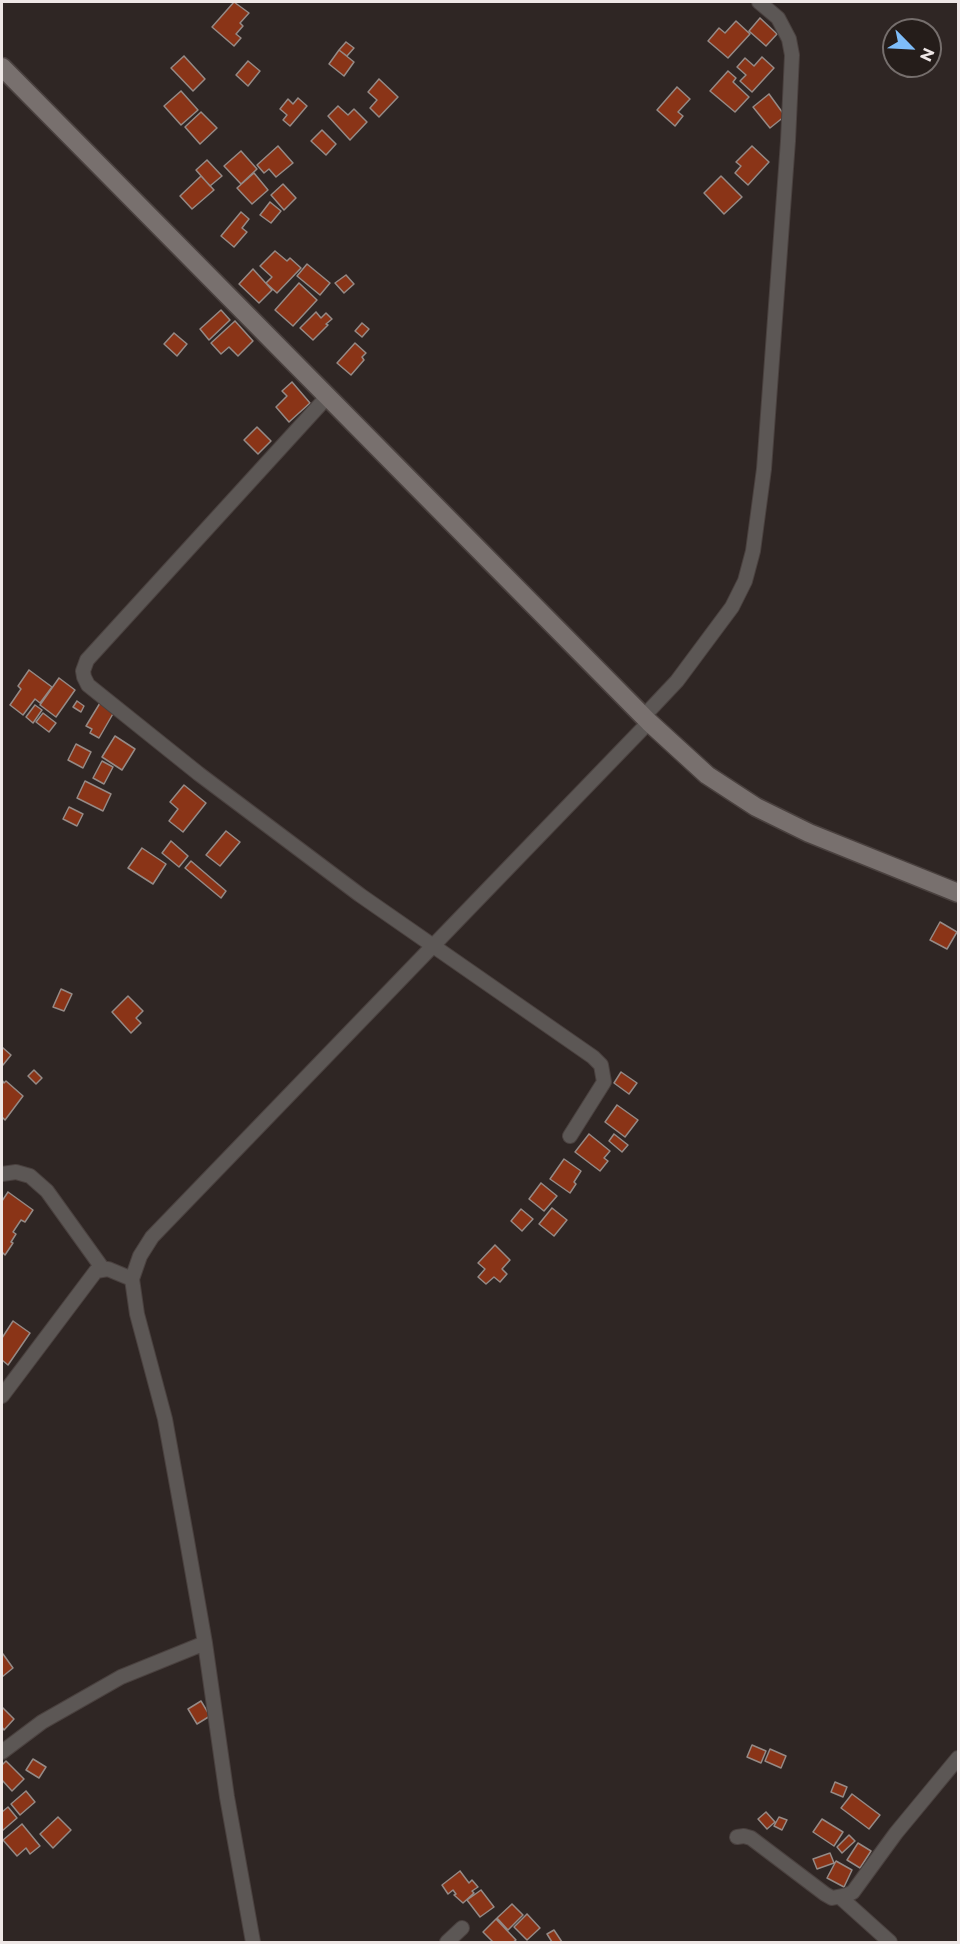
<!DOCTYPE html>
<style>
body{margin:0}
#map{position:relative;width:960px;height:1944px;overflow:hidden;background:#2f2624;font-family:Montserrat,sans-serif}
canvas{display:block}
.frame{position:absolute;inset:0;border:3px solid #eee7e6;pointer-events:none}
.north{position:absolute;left:882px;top:18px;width:60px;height:60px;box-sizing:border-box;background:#251d1a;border:2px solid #756e6c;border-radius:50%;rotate:114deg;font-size:16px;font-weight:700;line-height:24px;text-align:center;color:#eee7e6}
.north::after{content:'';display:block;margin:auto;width:21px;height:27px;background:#7ebdf9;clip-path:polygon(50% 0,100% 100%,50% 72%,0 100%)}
</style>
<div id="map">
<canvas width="960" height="1944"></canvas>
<div class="frame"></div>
<div class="north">N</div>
</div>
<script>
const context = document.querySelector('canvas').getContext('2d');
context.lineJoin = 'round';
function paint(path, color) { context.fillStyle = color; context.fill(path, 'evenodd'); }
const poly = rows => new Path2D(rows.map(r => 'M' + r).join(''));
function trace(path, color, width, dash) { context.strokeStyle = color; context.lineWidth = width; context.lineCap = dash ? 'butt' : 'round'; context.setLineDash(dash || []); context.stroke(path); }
const building = poly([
 [234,2,249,13,240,23,243,26,236,34,241,38,234,46,212,27,234,2],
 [760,18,777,34,766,46,749,31,760,18],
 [736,21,750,34,728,58,708,41,719,28,725,33,736,21],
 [346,42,354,48,347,56,339,50,346,42],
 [339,50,354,62,344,76,329,64,339,50],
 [184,56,205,79,193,91,171,68,184,56],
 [762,57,774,68,752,92,740,81,746,75,737,67,745,58,754,66,762,57],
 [248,61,260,71,248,86,236,75,248,61],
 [728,71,736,78,733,82,749,97,735,112,710,91,728,71],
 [379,79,398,97,379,117,370,108,377,100,368,92,379,79],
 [677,87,690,99,678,112,683,116,675,126,657,110,677,87],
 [181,91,198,110,181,125,164,106,181,91],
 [769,94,785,116,770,128,753,107,769,94],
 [298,98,307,106,290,126,283,120,287,115,280,109,288,99,293,104,298,98],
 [338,106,348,115,354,109,367,122,350,140,328,116,338,106],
 [201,112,217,128,200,144,185,127,201,112],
 [322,130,336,144,326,155,311,141,322,130],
 [278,146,293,163,276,177,269,169,264,173,257,165,278,146],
 [752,146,769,162,748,185,735,173,741,166,736,162,752,146],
 [241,151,257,169,241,184,224,166,241,151],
 [207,160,222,176,210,186,196,170,207,160],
 [254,173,268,190,252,204,237,188,254,173],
 [201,176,214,190,192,209,180,196,201,176],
 [721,176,742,197,724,214,704,193,721,176],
 [283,184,296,198,284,210,271,195,283,184],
 [270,202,281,211,271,223,260,215,270,202],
 [241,212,249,219,242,228,247,232,234,247,221,236,241,212],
 [275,251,287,261,290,258,301,268,277,293,266,283,272,277,260,266,275,251],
 [307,264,330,283,320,295,297,276,307,264],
 [253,269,272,290,259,303,239,284,253,269],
 [346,275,354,284,344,293,335,283,346,275],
 [299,283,317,300,293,326,275,310,299,283],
 [221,310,230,320,209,340,200,329,221,310],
 [316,312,321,318,326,313,332,319,326,324,328,325,313,340,300,328,316,312],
 [235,321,253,341,238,356,229,347,221,354,211,343,235,321],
 [362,323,369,329,362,337,355,331,362,323],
 [174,333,187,344,177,356,164,344,174,333],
 [355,343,366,353,362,357,364,360,351,375,337,363,355,343],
 [292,382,310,403,289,422,276,407,287,396,282,391,292,382],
 [257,427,271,441,258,454,244,440,257,427],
 [29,670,52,687,40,703,35,699,23,715,10,705,21,689,18,686,29,670],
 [59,678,75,690,56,717,40,705,59,678],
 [77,701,84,706,81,712,73,707,77,701],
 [100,703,114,712,99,738,90,733,92,729,86,726,100,703],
 [35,705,42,710,33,723,26,717,35,705],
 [43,713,56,723,49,732,36,722,43,713],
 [115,736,135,749,122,770,102,757,115,736],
 [76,744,91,752,83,768,68,760,76,744],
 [102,761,113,767,104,784,93,778,102,761],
 [85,781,111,794,103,811,77,798,85,781],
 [184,785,206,803,183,832,169,821,178,809,170,802,184,785],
 [69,807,83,814,77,826,63,819,69,807],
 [226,831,240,842,220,866,206,855,226,831],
 [171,841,188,856,179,867,162,853,171,841],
 [142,848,166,864,153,884,128,868,142,848],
 [191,861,226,891,221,898,185,868,191,861],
 [940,922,957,932,947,949,930,940,940,922],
 [61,989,72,994,64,1011,53,1007,61,989],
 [128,996,143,1011,136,1018,141,1023,131,1033,112,1012,128,996],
 [2,1047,11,1055,3,1065,2,1063,2,1047],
 [34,1070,42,1078,36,1084,28,1076,34,1070],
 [621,1072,637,1083,629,1094,614,1083,621,1072],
 [2,1080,4,1083,6,1081,23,1096,5,1120,2,1117,2,1080],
 [617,1105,638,1120,625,1137,605,1122,617,1105],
 [589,1134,610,1151,604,1158,608,1161,600,1171,575,1152,589,1134],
 [614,1134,628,1145,622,1152,609,1141,614,1134],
 [564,1159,581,1171,574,1182,576,1184,570,1193,550,1179,564,1159],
 [541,1183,557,1196,544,1211,529,1199,541,1183],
 [8,1192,33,1210,25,1222,21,1220,13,1232,16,1234,11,1242,13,1243,5,1255,2,1252,2,1201,8,1192],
 [552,1208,567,1220,554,1236,539,1224,552,1208],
 [521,1209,533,1219,522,1231,511,1221,521,1209],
 [495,1245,510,1260,502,1269,507,1274,500,1282,494,1277,486,1284,478,1277,485,1269,478,1263,495,1245],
 [13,1321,30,1333,8,1365,2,1360,2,1338,13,1321],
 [3,1654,13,1668,2,1677,2,1655,3,1654],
 [201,1701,210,1716,197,1724,188,1709,201,1701],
 [2,1707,14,1719,4,1730,2,1727,2,1707],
 [752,1745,766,1751,761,1763,747,1757,752,1745],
 [770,1749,786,1756,781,1768,765,1761,770,1749],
 [33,1759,46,1767,39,1778,26,1770,33,1759],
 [6,1761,24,1779,12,1791,2,1780,2,1765,6,1761],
 [835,1782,847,1787,843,1797,831,1792,835,1782],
 [26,1791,35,1802,20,1815,11,1804,26,1791],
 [852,1794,880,1815,869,1829,841,1808,852,1794],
 [8,1807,17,1818,2,1831,2,1812,8,1807],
 [766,1812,775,1822,767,1829,758,1819,766,1812],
 [58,1817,71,1830,53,1848,40,1834,58,1817],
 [779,1817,787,1820,782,1830,774,1826,779,1817],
 [822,1819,843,1832,834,1846,813,1832,822,1819],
 [22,1824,40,1846,30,1854,26,1848,17,1856,3,1840,22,1824],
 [849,1835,855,1841,842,1853,837,1847,849,1835],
 [858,1843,871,1851,860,1868,847,1860,858,1843],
 [830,1853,834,1863,817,1869,813,1859,830,1853],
 [836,1861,852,1870,844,1887,827,1878,836,1861],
 [460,1871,469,1883,472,1880,478,1887,472,1891,474,1893,463,1903,454,1895,456,1894,453,1890,448,1894,442,1885,460,1871],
 [481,1890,494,1907,480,1917,467,1900,481,1890],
 [512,1904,523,1915,508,1930,497,1918,512,1904],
 [527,1914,540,1928,527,1940,514,1927,527,1914],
 [496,1919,516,1940,513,1942,493,1942,483,1932,496,1919],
 [554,1930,562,1942,552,1942,547,1934,554,1930]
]);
paint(building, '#8a3417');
trace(building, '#958a86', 1.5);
const minor = poly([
 [327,397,87,660,83,671,84,677,88,685,199,774,360,895,593,1057,601,1065,604,1082,570,1136],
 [644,716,677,681,732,607,745,581,753,551,764,469,788,141,792,55,789,39,778,18,759,2],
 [2,1174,16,1172,30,1176,47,1191,103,1269],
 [2,1396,96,1271,108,1269,132,1279],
 [2,1752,42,1722,121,1677,205,1643],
 [737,1837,744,1836,751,1838,825,1894,832,1898,847,1895,853,1892,896,1833,958,1758],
 [840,1897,890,1942],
 [253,1942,227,1797,205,1643,186,1535,165,1419,137,1314,132,1279,140,1256,152,1237,649,722],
 [447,1942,462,1928]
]);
const secondary = poly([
 [2,67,649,722,707,775,756,807,809,833,958,893]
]);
trace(minor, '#4a413f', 16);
trace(secondary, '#4a413f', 21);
trace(minor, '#5c5755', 14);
trace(secondary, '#78706e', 18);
</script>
